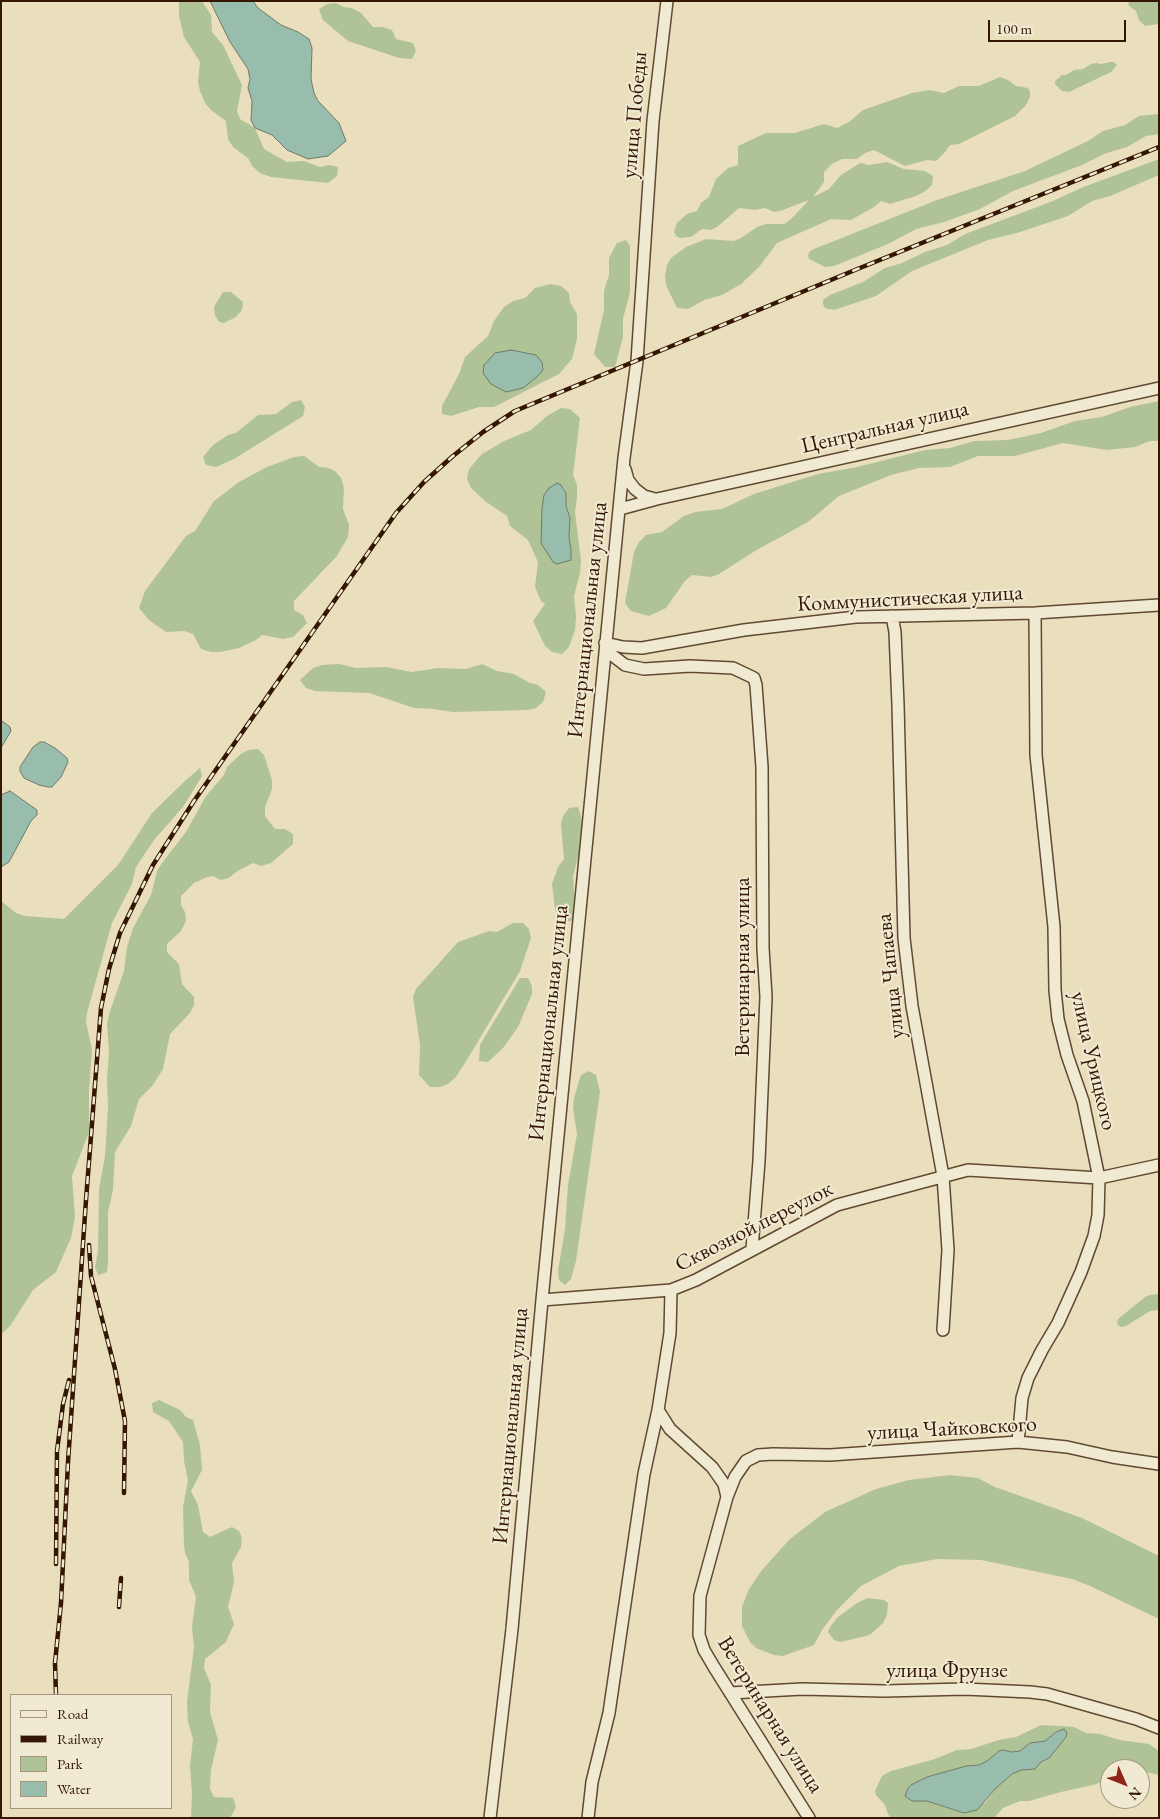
<!DOCTYPE html>
<meta charset="utf-8">
<style>
body{margin:0}
#map{position:relative;width:1160px;height:1819px;overflow:hidden;background:#e9dfbc;font-family:"EB Garamond",serif}
canvas{display:block}
.frame{position:absolute;inset:0;border:2px solid #341603;pointer-events:none}
.legend{position:absolute;left:10px;top:1694px;width:162px;height:115px;box-sizing:border-box;background:#f1ead3;border:1px solid #a59580;margin:0;padding:6px 9px;list-style:none;font-size:15px;color:#341603}
.legend li{display:flex;align-items:center;gap:10px;height:25px}
.legend b{width:25px;border:1px solid #a59580}
.north{position:absolute;left:1100px;top:1759px;width:50px;height:50px;box-sizing:border-box;background:#f1ead3;border:1px solid #a59580;border-radius:50%;rotate:134deg;font-size:14px;font-weight:700;line-height:20px;text-align:center;color:#341603}
.north::after{content:'';display:block;margin:auto;width:18px;height:22px;background:#8f2418;clip-path:polygon(50% 0,100% 100%,50% 72%,0 100%)}
.scale{position:absolute;left:988px;top:20px;width:138px;height:22px;box-sizing:border-box;border:2px solid #341603;border-top:0;padding-left:6px;font-size:15px;line-height:18px;white-space:nowrap;color:#341603;-webkit-text-stroke:4px #f1ead3;paint-order:stroke}
</style>
<div id="map">
<canvas width="1160" height="1819"></canvas>
<div class="frame"></div>
<ul class="legend">
<li><b style="height:6px;background:#f1ead3"></b>Road</li>
<li><b style="height:6px;background:#341603"></b>Railway</li>
<li><b style="height:14px;background:#b0c396"></b>Park</li>
<li><b style="height:14px;background:#98bdac"></b>Water</li>
</ul>
<div class="north">N</div>
<div class="scale">100 m</div>
</div>
<script>
const context = document.querySelector('canvas').getContext('2d');
context.lineJoin = 'round';
function paint(path, color) { context.fillStyle = color; context.fill(path, 'evenodd'); }
const poly = rows => new Path2D(rows.map(r => 'M' + r).join(''));
function trace(path, color, width, dash) { context.strokeStyle = color; context.lineWidth = width; context.lineCap = dash ? 'butt' : 'round'; context.setLineDash(dash || []); context.stroke(path); }
function drawText(font, color, halo, rows, align = 'center') {
  context.font = font + ' "EB Garamond",serif'; context.lineWidth = 4; context.setLineDash([]); context.textBaseline = 'middle'; context.strokeStyle = halo; context.fillStyle = color; for (const [text, x, y, turn = 0] of rows) {
    context.save(); context.translate(x, y); context.rotate((+turn || 0) * Math.PI / 180); context.textAlign = isNaN(turn) ? turn : align; if (halo) context.strokeText(text, 0, 0); context.fillText(text, 0, 0); context.restore();
  }
}
paint(poly([
 [179,1,202,1,211,15,212,32,223,45,242,85,237,111,240,119,255,128,264,149,287,162,304,161,320,167,329,165,338,167,337,176,328,183,271,177,260,173,252,166,248,158,233,147,228,139,226,121,211,110,205,103,200,91,198,82,200,62,184,37,179,16],
 [1128,1,1159,1,1159,24,1145,26,1139,20,1136,11,1129,6],
 [336,3,343,7,352,8,361,13,373,27,383,27,392,30,396,39,413,43,416,51,412,59,399,58,348,41,323,20,319,9,327,4],
 [1110,62,1114,62,1117,65,1111,72,1069,92,1062,91,1055,84,1055,81,1062,75,1066,75,1074,70,1083,69,1091,64,1096,63,1101,64],
 [1000,77,1008,80,1016,86,1028,88,1030,92,1030,97,1026,105,1015,116,959,144,950,145,945,152,936,161,927,160,905,166,874,150,865,153,857,159,842,159,832,164,824,172,824,182,813,197,829,189,841,175,860,163,869,165,887,162,904,169,925,171,933,176,932,185,924,192,916,196,890,204,881,201,874,207,851,220,831,219,777,243,759,267,741,284,722,295,704,300,688,309,677,308,666,285,665,276,667,265,671,258,686,247,706,239,734,241,741,238,757,227,766,224,784,224,791,219,809,200,780,211,774,212,765,208,755,210,739,208,717,227,711,230,702,229,691,237,680,238,676,236,674,232,677,223,687,214,697,211,701,203,709,197,716,179,728,168,738,165,738,146,766,133,795,133,824,124,837,128,849,122,863,110,912,93,929,90,944,93,959,86,979,86],
 [1159,114,1159,134,1146,136,1127,147,1104,154,1082,165,1013,191,980,209,944,222,916,229,888,244,834,266,825,267,809,259,808,255,810,251,814,249,937,200,1025,171,1088,141,1103,131,1125,125,1139,116],
 [1159,159,1159,175,1110,196,1092,201,1068,216,1017,233,988,240,912,271,876,296,834,310,825,308,823,304,823,300,830,295,863,282,885,268,902,263,925,252,947,245,965,234,1053,201,1081,188],
 [626,240,630,246,630,292,623,319,623,337,615,367,605,367,594,354,604,310,604,291,609,275,609,258,617,243],
 [550,284,561,286,569,293,570,302,577,314,577,339,572,359,559,374,494,407,479,407,451,416,442,414,442,406,459,374,465,357,488,336,494,321,504,307,513,301,525,298,535,288],
 [223,292,231,292,243,302,242,310,236,317,224,323,219,322,215,315,214,307],
 [301,400,305,407,303,416,234,459,216,467,206,465,203,457,213,445,228,435,236,433,258,415,276,414,292,402],
 [1159,401,1159,441,1150,441,1135,447,1107,450,1063,443,1015,456,978,456,950,467,919,468,891,475,839,496,808,522,755,551,719,574,711,577,692,575,685,581,666,608,649,616,631,611,625,603,634,552,639,542,646,535,662,532,684,516,695,512,722,509,754,494,818,474,857,467,925,450,950,448,974,441,1008,440,1041,433,1075,421,1102,417,1130,407],
 [561,408,570,409,580,418,573,475,577,485,577,498,575,512,581,561,580,573,574,596,576,617,575,630,569,647,562,654,552,652,545,646,533,621,545,604,541,601,535,587,538,562,528,540,510,526,507,516,485,501,471,488,467,479,469,469,482,454,504,441,531,430,547,416],
 [549,488,564,488,566,493,566,506,570,518,569,537,571,550,542,508,544,496],
 [304,456,319,467,328,468,335,471,341,478,344,488,343,509,349,525,348,537,337,556,294,601,294,610,303,615,307,623,293,637,283,639,262,635,256,640,239,648,220,652,211,652,201,649,193,634,184,631,166,632,149,620,139,608,145,591,186,536,195,531,214,501,239,482,267,467,294,457],
 [339,664,356,668,386,667,412,672,438,668,466,669,482,664,497,671,514,674,530,683,538,685,546,692,543,702,536,708,527,710,453,712,433,709,414,708,369,693,315,691,306,688,300,680,313,668,322,665],
 [258,749,264,755,272,780,272,789,265,807,265,816,275,829,285,829,293,834,293,844,271,863,261,866,253,863,236,872,229,878,221,880,213,876,205,878,194,883,181,896,181,905,185,912,186,921,181,931,167,944,167,952,179,964,182,984,194,997,194,1005,190,1013,170,1034,163,1069,153,1085,139,1099,131,1126,115,1152,113,1190,108,1212,108,1263,107,1272,98,1275,95,1267,98,1251,99,1189,105,1156,108,1108,107,1079,109,1051,107,1024,109,1014,124,971,127,947,133,928,151,895,157,871,162,863,186,832,206,796,224,775,227,767,242,753,249,750],
 [200,768,202,776,183,807,154,840,136,867,132,884,112,923,87,1013,86,1022,92,1050,89,1091,89,1132,72,1176,75,1217,71,1238,56,1272,33,1290,10,1326,1,1334,1,901,16,913,25,916,64,919,118,865,152,813,186,780],
 [578,807,583,823,582,842,573,876,575,904,573,912,574,920,566,922,559,917,555,909,552,884,558,867,564,859,561,824,563,816,569,808],
 [513,923,523,923,529,929,531,938,520,971,465,1063,455,1078,448,1084,440,1087,430,1087,419,1075,420,1045,413,997,416,989,458,942,489,931,497,932],
 [520,978,528,978,532,986,532,994,518,1027,503,1048,488,1062,479,1061,480,1045],
 [589,1071,596,1075,600,1092,576,1261,571,1279,565,1285,559,1280,558,1271,565,1229,568,1185,577,1134,573,1108,574,1098,581,1075],
 [1159,1294,1159,1310,1150,1311,1126,1326,1121,1327,1117,1324,1118,1319,1145,1297,1150,1295],
 [159,1400,180,1410,186,1417,193,1420,200,1445,202,1470,191,1491,198,1505,203,1532,210,1537,232,1527,239,1531,242,1538,241,1547,232,1563,234,1582,228,1607,234,1624,226,1642,205,1659,204,1668,211,1685,210,1712,218,1740,211,1770,210,1789,214,1797,233,1798,236,1807,230,1818,191,1818,192,1793,190,1766,193,1739,188,1722,187,1702,194,1647,192,1627,196,1597,189,1580,189,1562,185,1553,184,1544,183,1507,188,1480,184,1461,183,1442,169,1421,153,1412,152,1403],
 [950,1475,978,1478,995,1487,1082,1518,1159,1556,1159,1619,1090,1586,1072,1579,981,1560,937,1559,899,1566,861,1586,837,1610,822,1630,814,1645,783,1656,774,1655,756,1648,750,1642,742,1626,742,1607,749,1589,762,1570,790,1539,825,1512,876,1489,909,1480],
 [868,1598,884,1600,888,1603,887,1615,883,1623,871,1634,866,1636,840,1642,834,1640,828,1632,830,1627,838,1617,857,1603],
 [1041,1725,1074,1727,1086,1733,1100,1734,1120,1740,1149,1744,1159,1751,1159,1775,1146,1772,1140,1773,1140,1769,1110,1769,1110,1779,1093,1785,1061,1792,1029,1801,1020,1801,1003,1808,994,1818,891,1818,888,1814,885,1805,876,1795,875,1791,882,1776,891,1771,935,1759,957,1750,971,1749,999,1740,1016,1737],
 [1056,1732,1066,1737,1049,1758,1041,1762,1035,1769,1021,1770,1012,1774,996,1788,985,1803,964,1813,927,1801,911,1785,927,1777,966,1766,979,1765,987,1761,996,1753,1003,1750,1012,1752,1020,1751,1030,1743,1045,1741]
]), '#b0c396');
const water = poly([
 [210,1,253,1,258,8,281,25,298,32,309,39,312,48,311,79,314,93,318,101,339,123,346,141,328,156,308,159,287,150,272,135,255,128,251,120,252,101,248,88,250,79,248,69,230,42,210,1],
 [511,350,536,355,542,362,543,370,537,377,523,388,506,392,491,384,483,373,484,365,495,353,511,350],
 [557,483,561,485,566,493,566,506,570,518,569,537,571,550,571,560,557,564,553,562,541,543,542,508,544,495,549,488,557,483],
 [1,720,10,727,11,731,1,748,1,720],
 [40,742,44,742,55,748,67,758,68,762,61,777,52,787,48,787,39,785,24,778,20,771,20,767,33,747,40,742],
 [10,791,37,810,37,815,31,821,9,862,1,867,1,795,10,791],
 [1064,1729,1067,1733,1066,1737,1049,1758,1041,1762,1035,1769,1021,1770,1012,1774,996,1788,977,1810,964,1813,927,1801,912,1801,905,1796,908,1788,911,1785,927,1777,966,1766,979,1765,987,1761,999,1751,1003,1750,1012,1752,1020,1751,1030,1743,1045,1741,1056,1732,1064,1729]
]);
paint(water, '#98bdac');
trace(water, '#707a68', 1);
const minor = poly([
 [625,469,628,480,635,489,644,496,655,499],
 [620,509,657,499,1159,388],
 [892,616,895,632,898,705,904,938,912,1006,943,1176,948,1250,943,1330],
 [605,643,612,655,625,665,644,669,690,666,733,668,754,678,756,685,762,767,763,948,766,997,759,1161,752,1249],
 [605,643,623,647,642,648,744,630,856,617,1035,613,1159,605],
 [542,1300,671,1290,696,1280,837,1205,968,1170,1099,1178,1159,1165],
 [658,1410,670,1429,712,1467,724,1484,727,1497],
 [1018,1442,1022,1398,1028,1378,1042,1350,1058,1323,1081,1272,1094,1236,1098,1215,1099,1178,1083,1101,1067,1055,1058,1019,1055,990,1054,927,1036,755,1035,613],
 [730,1693,802,1689,884,1691,965,1689,1030,1692,1047,1694,1136,1719,1159,1728],
 [490,1818,512,1629,542,1300,624,458,637,361,653,121,667,1],
 [588,1818,592,1782,609,1713,644,1474,658,1410,670,1333,671,1290],
 [809,1818,714,1667,704,1650,699,1635,700,1596,727,1497,735,1477,746,1461,758,1455,773,1454,830,1455,1018,1442,1067,1447,1112,1457,1159,1464]
]);
trace(minor, '#614831', 14);
trace(minor, '#f1ead3', 11);
const rail = poly([
 [89,1245,91,1276,115,1369,125,1421,124,1493],
 [56,1564,57,1451,63,1404,69,1380],
 [119,1607,121,1578],
 [56,1695,55,1663,61,1603,68,1462,86,1200,101,1008,109,969,120,933,153,865,194,801,396,513,424,482,453,456,483,432,515,411,855,270,1159,147]
]);
trace(rail, '#341603', 4.5);
trace(rail, '#f1ead3', 2.5, [8]);
drawText('22px', '#341603', '#f1ead3', [
 ["улица Победы",635,115,-85],
 ["Центральная улица",885,428,-13],
 ["Коммунистическая улица",910,599,-3],
 ["Интернациональная улица",588,620,-84],
 ["Ветеринарная улица",743,967,-90],
 ["улица Чапаева",891,976,-96],
 ["Интернациональная улица",549,1023,-84],
 ["улица Урицкого",1093,1061,77],
 ["Сквозной переулок",754,1227,-27],
 ["Интернациональная улица",511,1426,-85],
 ["улица Чайковского",952,1429,-3],
 ["улица Фрунзе",947,1671],
 ["Ветеринарная улица",770,1715,58]
]);
</script>
